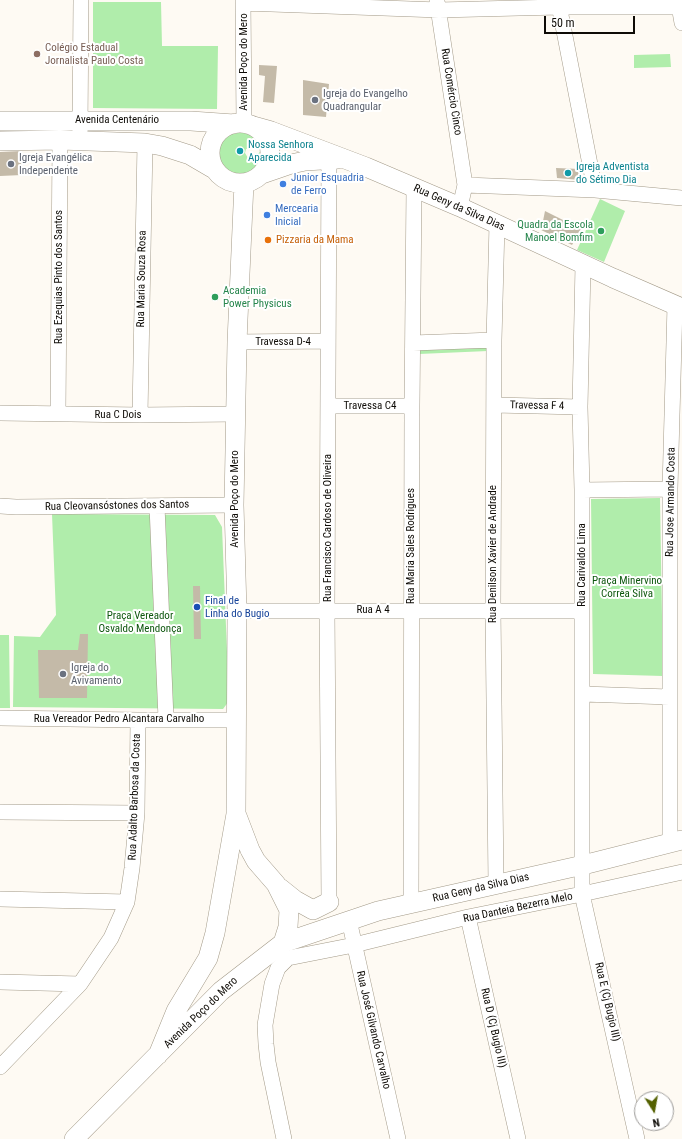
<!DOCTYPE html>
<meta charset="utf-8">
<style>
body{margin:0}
#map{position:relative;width:682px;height:1139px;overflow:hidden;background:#fefaf3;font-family:"Roboto Condensed",sans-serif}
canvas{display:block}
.north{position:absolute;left:634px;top:1091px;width:40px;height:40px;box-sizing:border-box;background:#fff;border:1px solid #9f9d9b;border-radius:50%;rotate:169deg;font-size:11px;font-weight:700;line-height:16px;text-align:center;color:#0e0b06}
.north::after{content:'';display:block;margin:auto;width:14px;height:18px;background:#546101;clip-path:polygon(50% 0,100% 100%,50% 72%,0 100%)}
.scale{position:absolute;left:544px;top:16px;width:91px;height:18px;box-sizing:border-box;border:2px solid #0e0b06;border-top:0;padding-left:5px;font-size:12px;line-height:14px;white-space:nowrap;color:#0e0b06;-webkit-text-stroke:3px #fff;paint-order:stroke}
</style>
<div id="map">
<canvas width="682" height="1139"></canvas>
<div class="north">N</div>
<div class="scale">50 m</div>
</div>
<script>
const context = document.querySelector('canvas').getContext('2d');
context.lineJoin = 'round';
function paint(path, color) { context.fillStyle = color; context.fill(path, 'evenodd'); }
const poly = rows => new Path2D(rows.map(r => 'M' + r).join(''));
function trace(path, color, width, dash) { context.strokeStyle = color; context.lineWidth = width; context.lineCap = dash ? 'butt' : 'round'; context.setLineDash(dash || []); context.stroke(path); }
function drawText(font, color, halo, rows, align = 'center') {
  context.font = font + ' "Roboto Condensed",sans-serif'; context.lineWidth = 4; context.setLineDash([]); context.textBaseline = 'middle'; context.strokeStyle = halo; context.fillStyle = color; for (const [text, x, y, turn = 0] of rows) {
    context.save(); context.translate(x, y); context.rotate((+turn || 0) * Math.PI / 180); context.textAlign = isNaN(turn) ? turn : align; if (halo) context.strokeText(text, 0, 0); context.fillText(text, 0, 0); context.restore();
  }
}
paint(poly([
 [93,2,161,2,162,46,218,46,217,109,93,108],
 [670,54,671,67,634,68,634,55],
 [238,131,245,132,258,139,263,149,264,157,262,166,256,174,247,179,236,180,227,177,220,170,216,161,216,153,217,146,223,139,230,133],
 [255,146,262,146,262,148,259,153,256,153,253,158,248,158,245,153,246,149],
 [600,199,625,211,604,262,577,250],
 [491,344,488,351,419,354,418,348],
 [660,498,663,676,593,674,591,499],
 [52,514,215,515,222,527,229,701,223,709,13,707,14,636,40,637,56,615],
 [0,635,9,635,10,708,0,708]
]), '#b0edab');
paint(poly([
 [259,65,277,66,274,103,263,102,265,76,259,75],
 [303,80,329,84,326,117,303,115],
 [21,151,22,175,0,176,0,152],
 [556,168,580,169,580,180,557,178],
 [545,211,581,229,572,245,537,228,543,221],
 [193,586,200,586,201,639,194,639],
 [80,634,88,634,87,698,39,698,38,650,78,650]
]), '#c4baa8');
const minor = poly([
 [243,0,244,123],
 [558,0,595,190],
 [678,0,682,23],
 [437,1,465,185,460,207],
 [243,3,439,10,559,7,682,7],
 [80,131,81,0],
 [465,185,595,190,682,198],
 [583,265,580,407,582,490,582,894,637,1139],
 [237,342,328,341],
 [413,343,494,340],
 [494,405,580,407],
 [328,406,412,406],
 [0,413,140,415,236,414],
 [58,414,60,140],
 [140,415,145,143],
 [582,490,670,489],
 [0,506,16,507,234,505],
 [157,506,166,719],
 [237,611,582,611],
 [583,694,669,697],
 [0,718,138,720,237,720],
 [0,812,137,813],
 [670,843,670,489,675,305],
 [496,884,493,610,494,340,497,224],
 [0,899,127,902],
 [329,902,327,610,329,153],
 [411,904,412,406,414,188],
 [468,917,518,1139],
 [349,920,398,1139],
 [288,958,354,945,468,917,582,894,682,872],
 [0,982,80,984],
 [0,1067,80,984,111,938,127,902,132,868,137,813,138,720],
 [284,1139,268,1062,266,1044,265,1025,272,984,278,968,288,958]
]);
const major = poly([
 [0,121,191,121,234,124],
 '210 153a30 30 0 1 1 60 0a30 30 0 1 1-60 0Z',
 [253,126,271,131,366,167,460,207,613,278,682,308],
 [0,141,60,140,145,143,162,146,190,155,214,169],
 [262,174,291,164,305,161,338,159],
 [280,888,295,900,313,910,329,902],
 [283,943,378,911,583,865,682,840],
 [158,1055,176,1011,208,958,215,933,236,814,237,611,234,505,237,342,244,183],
 [74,1139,221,991,283,943,288,927,289,910,276,884,256,861,250,850,237,816]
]);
trace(minor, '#a39a88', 16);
trace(major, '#a39a88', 20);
trace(minor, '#fff', 15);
trace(major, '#fff', 19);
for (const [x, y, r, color] of [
 [37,54,4,"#8d6e63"],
 [315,100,4,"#6b7280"],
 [240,151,4,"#0f9aa8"],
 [11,164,4,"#6b7280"],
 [568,173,4,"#0f9aa8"],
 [283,184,4,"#3f7fe0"],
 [267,215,4,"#3f7fe0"],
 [601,231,4,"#2e9e5b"],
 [268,240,4,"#e8710a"],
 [215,297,4,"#2e9e5b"],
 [197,607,4,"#1a4fb4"],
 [63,674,4,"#6b7280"]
]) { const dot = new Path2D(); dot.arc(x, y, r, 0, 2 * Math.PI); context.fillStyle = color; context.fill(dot); trace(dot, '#fff', 1.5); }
drawText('11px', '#785e54', '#fff', [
 ["Colégio Estadual",45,48],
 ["Jornalista Paulo Costa",45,61]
], 'left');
drawText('11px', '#0e0b06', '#fff', [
 ["Avenida Poço do Mero",244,62,-90],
 ["Rua Comércio Cinco",451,92,81],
 ["Avenida Centenário",117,120],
 ["Rua Geny da Silva Dias",459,208,24],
 ["Rua Ezequias Pinto dos Santos",59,277,-90],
 ["Rua Maria Souza Rosa",142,279,-89],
 ["Travessa D-4",283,342],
 ["Travessa C4",370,406],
 ["Travessa F 4",537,406,1],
 ["Rua C Dois",118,415],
 ["Avenida Poço do Mero",235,499,-90],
 ["Rua Jose Armando Costa",671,502,-89],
 ["Rua Cleovansóstones dos Santos",117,506,-1],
 ["Rua Francisco Cardoso de Oliveira",328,528,-90],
 ["Rua Maria Sales Rodrigues",411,546,-90],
 ["Rua Denilson Xavier de Andrade",493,554,-90],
 ["Rua Carivaldo Lima",582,565,-90],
 ["Rua A 4",373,610],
 ["Rua Vereador Pedro Alcantara Carvalho",119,719],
 ["Rua Adalto Barbosa da Costa",135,797,-88],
 ["Rua Geny da Silva Dias",481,888,-13],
 ["Rua Danteia Bezerra Melo",518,908,-12],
 ["Rua E (Cj Bugio III)",607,1002,77],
 ["Avenida Poço do Mero",201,1013,-44],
 ["Rua D (Cj Bugio III)",493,1028,77],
 ["Rua José Gilvando Carvalho",373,1030,77]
]);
drawText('11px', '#5b616d', '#fff', [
 ["Igreja do Evangelho",323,94],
 ["Quadrangular",323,107],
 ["Igreja Evangélica",19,158],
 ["Independente",19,171],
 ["Igreja do",71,668],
 ["Avivamento",71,681]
], 'left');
drawText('11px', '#0d838f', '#fff', [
 ["Nossa Senhora",248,145],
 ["Aparecida",248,158],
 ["Igreja Adventista",576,167],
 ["do Sétimo Dia",576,180]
], 'left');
drawText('11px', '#366cbe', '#fff', [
 ["Junior Esquadria",291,178],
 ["de Ferro",291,191],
 ["Mercearia",275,209],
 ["Inicial",275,222]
], 'left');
drawText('11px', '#27864d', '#fff', [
 ["Quadra da Escola",593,225],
 ["Manoel Bomfim",593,238],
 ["Academia",223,291,"left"],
 ["Power Physicus",223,304,"left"]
], 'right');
drawText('11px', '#c56008', '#fff', [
 ["Pizzaria da Mama",276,240]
], 'left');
drawText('11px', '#0e570e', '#fff', [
 ["Praça Minervino",627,581],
 ["Corrêa Silva",627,594],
 ["Praça Vereador",140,616],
 ["Osvaldo Mendonça",140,629]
]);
drawText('11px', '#164399', '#fff', [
 ["Final de",205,601],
 ["Linha do Bugio",205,614]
], 'left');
</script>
